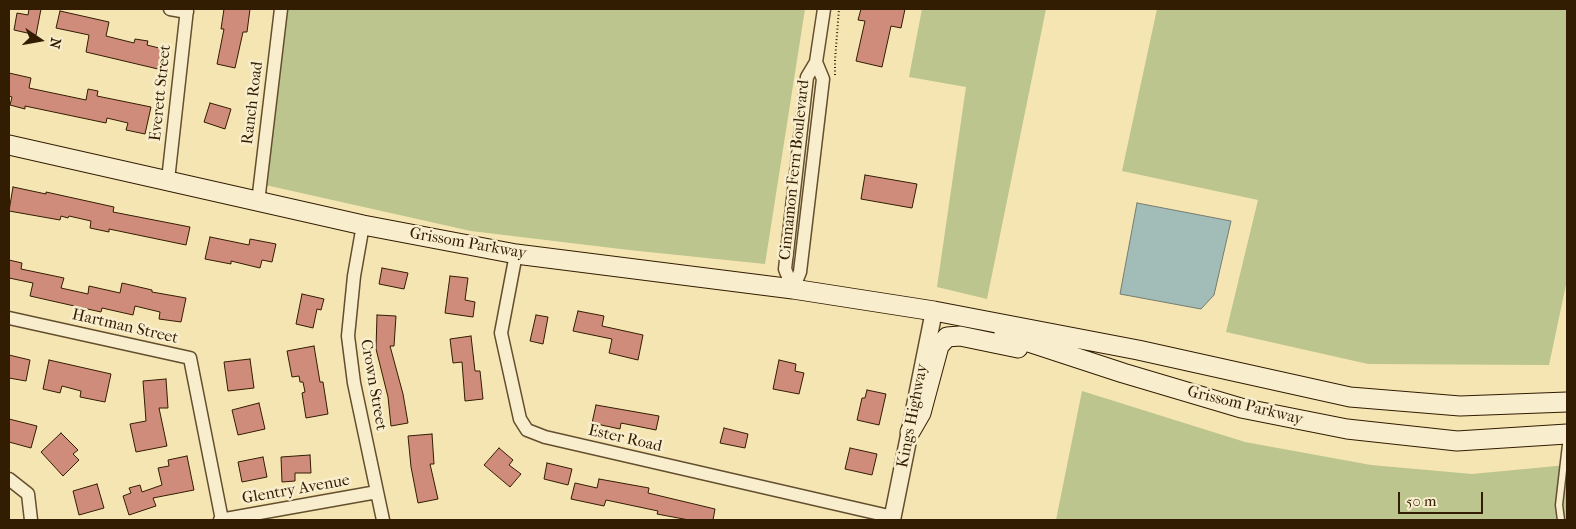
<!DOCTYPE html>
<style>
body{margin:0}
#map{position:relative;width:1576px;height:529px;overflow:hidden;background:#f5e5b2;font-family:"IM FELL French Canon",serif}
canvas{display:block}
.frame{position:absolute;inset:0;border:10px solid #321c02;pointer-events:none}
.north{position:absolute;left:15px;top:15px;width:50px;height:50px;-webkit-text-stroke:4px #f8eecd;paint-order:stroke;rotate:102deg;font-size:14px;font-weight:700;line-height:20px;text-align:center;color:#321c02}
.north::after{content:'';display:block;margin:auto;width:18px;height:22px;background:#321c02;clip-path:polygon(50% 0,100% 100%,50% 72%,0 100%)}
.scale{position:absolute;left:1398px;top:492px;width:85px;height:22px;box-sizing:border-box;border:2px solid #321c02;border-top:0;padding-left:6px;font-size:15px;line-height:18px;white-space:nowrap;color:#321c02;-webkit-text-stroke:4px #f8eecd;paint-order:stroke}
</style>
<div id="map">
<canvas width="1576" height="529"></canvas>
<div class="frame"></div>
<div class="north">N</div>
<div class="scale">50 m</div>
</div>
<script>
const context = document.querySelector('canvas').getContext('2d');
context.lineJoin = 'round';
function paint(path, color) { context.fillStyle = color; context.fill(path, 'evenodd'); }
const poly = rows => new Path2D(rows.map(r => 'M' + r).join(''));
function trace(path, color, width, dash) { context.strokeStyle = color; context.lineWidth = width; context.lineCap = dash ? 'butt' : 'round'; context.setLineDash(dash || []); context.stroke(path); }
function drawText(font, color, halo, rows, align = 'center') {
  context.font = font + ' "IM FELL French Canon",serif'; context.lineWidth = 5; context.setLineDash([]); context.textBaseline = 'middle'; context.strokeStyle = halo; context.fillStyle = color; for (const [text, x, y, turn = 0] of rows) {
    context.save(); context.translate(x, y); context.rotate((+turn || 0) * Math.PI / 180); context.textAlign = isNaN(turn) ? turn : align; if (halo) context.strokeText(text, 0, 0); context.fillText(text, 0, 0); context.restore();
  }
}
paint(poly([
 [285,9,805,9,765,264,629,250,471,231,261,184],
 [922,9,1046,9,987,299,937,287,966,87,909,77],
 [1157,9,1567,9,1567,280,1549,365,1368,364,1226,332,1258,200,1122,171],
 [1082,391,1245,442,1371,465,1472,474,1567,465,1567,520,1056,520]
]), '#bbc58d');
const water = poly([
 [1137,203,1231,221,1214,295,1201,309,1120,294,1137,203]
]);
paint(water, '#a2bcb8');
trace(water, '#757c6f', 1);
const building = poly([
 [29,9,41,9,36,35,14,30,17,13,28,15,29,9],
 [224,9,250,9,247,32,243,32,235,68,217,64,224,29,221,29,224,9],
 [861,9,905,9,901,28,891,26,882,67,856,61,865,21,858,20,861,9],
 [60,11,109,22,106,36,134,43,135,39,148,41,147,45,163,49,158,69,86,52,89,35,56,28,60,11],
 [9,73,31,78,29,88,86,100,88,89,98,91,97,96,151,107,145,134,126,130,128,123,107,118,106,123,25,106,25,109,10,105,12,97,9,96,9,73],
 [210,103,231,109,225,129,204,122,210,103],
 [865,175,917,184,912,208,861,199,865,175],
 [13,187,46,194,46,192,114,207,113,212,190,227,186,245,109,229,109,232,90,228,91,221,69,216,68,218,61,216,60,220,9,211,13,187],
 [210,237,249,245,250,239,276,244,272,262,262,260,260,268,231,261,231,264,205,259,210,237],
 [9,260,22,263,21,269,64,278,61,288,88,294,89,286,120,293,122,283,152,290,152,292,186,298,181,322,159,319,160,312,135,306,133,315,102,308,101,312,30,296,33,283,9,278,9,260],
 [382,268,408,273,404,289,379,284,382,268],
 [450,276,468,278,465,300,475,302,473,317,445,313,450,276],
 [302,294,324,299,321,310,317,309,313,328,296,324,302,294],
 [578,311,604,316,602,326,643,335,638,360,609,353,612,339,573,331,578,311],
 [377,315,396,316,394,346,390,346,403,394,408,423,391,426,388,397,376,349,377,315],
 [536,315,548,317,543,344,530,341,536,315],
 [471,336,475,371,480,371,483,399,465,401,462,362,453,363,450,339,471,336],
 [314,346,320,382,323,382,328,414,306,418,302,393,305,392,303,382,300,382,299,376,292,377,287,351,314,346],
 [9,355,30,360,26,381,9,378,9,355],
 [250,359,254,388,228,391,224,362,250,359],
 [49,360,111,374,105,402,80,397,81,391,62,386,60,393,43,389,49,360],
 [779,360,796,364,795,371,804,373,799,394,773,389,779,360],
 [166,379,168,408,159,408,167,446,136,452,130,424,146,421,143,381,166,379],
 [867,390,886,394,879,425,857,420,862,398,865,398,867,390],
 [259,403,265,429,238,435,232,410,259,403],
 [596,405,659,416,656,430,621,423,620,429,592,423,596,405],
 [9,419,37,426,31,448,9,442,9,419],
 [724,428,748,434,745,448,720,443,724,428],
 [61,433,78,450,73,454,79,460,63,476,41,452,61,433],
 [432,434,434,464,430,464,438,499,418,503,411,467,408,436,432,434],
 [499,448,513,460,509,465,521,474,510,487,484,465,499,448],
 [850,448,877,454,872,475,845,469,850,448],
 [310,455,311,473,295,473,295,481,282,482,281,457,310,455],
 [187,456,194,490,153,498,156,506,129,515,123,496,131,493,129,488,140,485,142,492,162,485,158,468,169,466,168,460,187,456],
 [263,457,267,477,242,482,238,462,263,457],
 [547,463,572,469,568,485,544,479,547,463],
 [599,479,649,488,648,493,715,509,713,520,689,520,657,514,658,511,606,500,604,506,571,499,575,483,597,488,599,479],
 [97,484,104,508,79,515,73,491,97,484]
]);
paint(building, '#d08c7a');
trace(building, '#321c02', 1);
const service = poly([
 [1561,520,1559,505,1567,436]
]);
const minor = poly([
 [170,9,187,12],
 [168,180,187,9],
 [258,202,281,9],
 [363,225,354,276,348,336,354,383,383,520],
 [516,254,501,333,520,419,527,430,545,437,893,517],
 [793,289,785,269,797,164,807,77,816,62,824,9],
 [793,289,800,272,823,79,816,62],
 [9,318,190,358,222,520],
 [9,479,28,494,31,520],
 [220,520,377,492]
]);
const tertiary = poly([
 [892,520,934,311]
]);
const secondary = poly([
 [9,145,363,225,516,254,793,289,934,311,1138,350,1350,397,1460,406,1567,402],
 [1004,334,1123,373,1241,408,1347,429,1457,441,1567,434],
 [910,432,921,413,939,346,947,337,960,336,1018,348]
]);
trace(service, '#634e2e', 9);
trace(minor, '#634e2e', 15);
trace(tertiary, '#634e2e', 19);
trace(secondary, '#321c02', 21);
trace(poly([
 [835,75,835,60,839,9]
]), '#321c02', 2, [1, 2.5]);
trace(service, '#f8eecd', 6);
trace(minor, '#f8eecd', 12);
trace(tertiary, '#f8eecd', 16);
trace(secondary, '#f8eecd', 19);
drawText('16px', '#321c02', '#f8eecd', [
 ["Everett Street",161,93,-84],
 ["Ranch Road",253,103,-83],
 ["Cinnamon Fern Boulevard",795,170,-84],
 ["Grissom Parkway",468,244,10],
 ["Hartman Street",125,327,13],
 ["Crown Street",373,385,80],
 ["Grissom Parkway",1245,406,14],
 ["Kings Highway",913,416,-79],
 ["Ester Road",625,439,13],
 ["Glentry Avenue",296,490,-10]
]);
</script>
